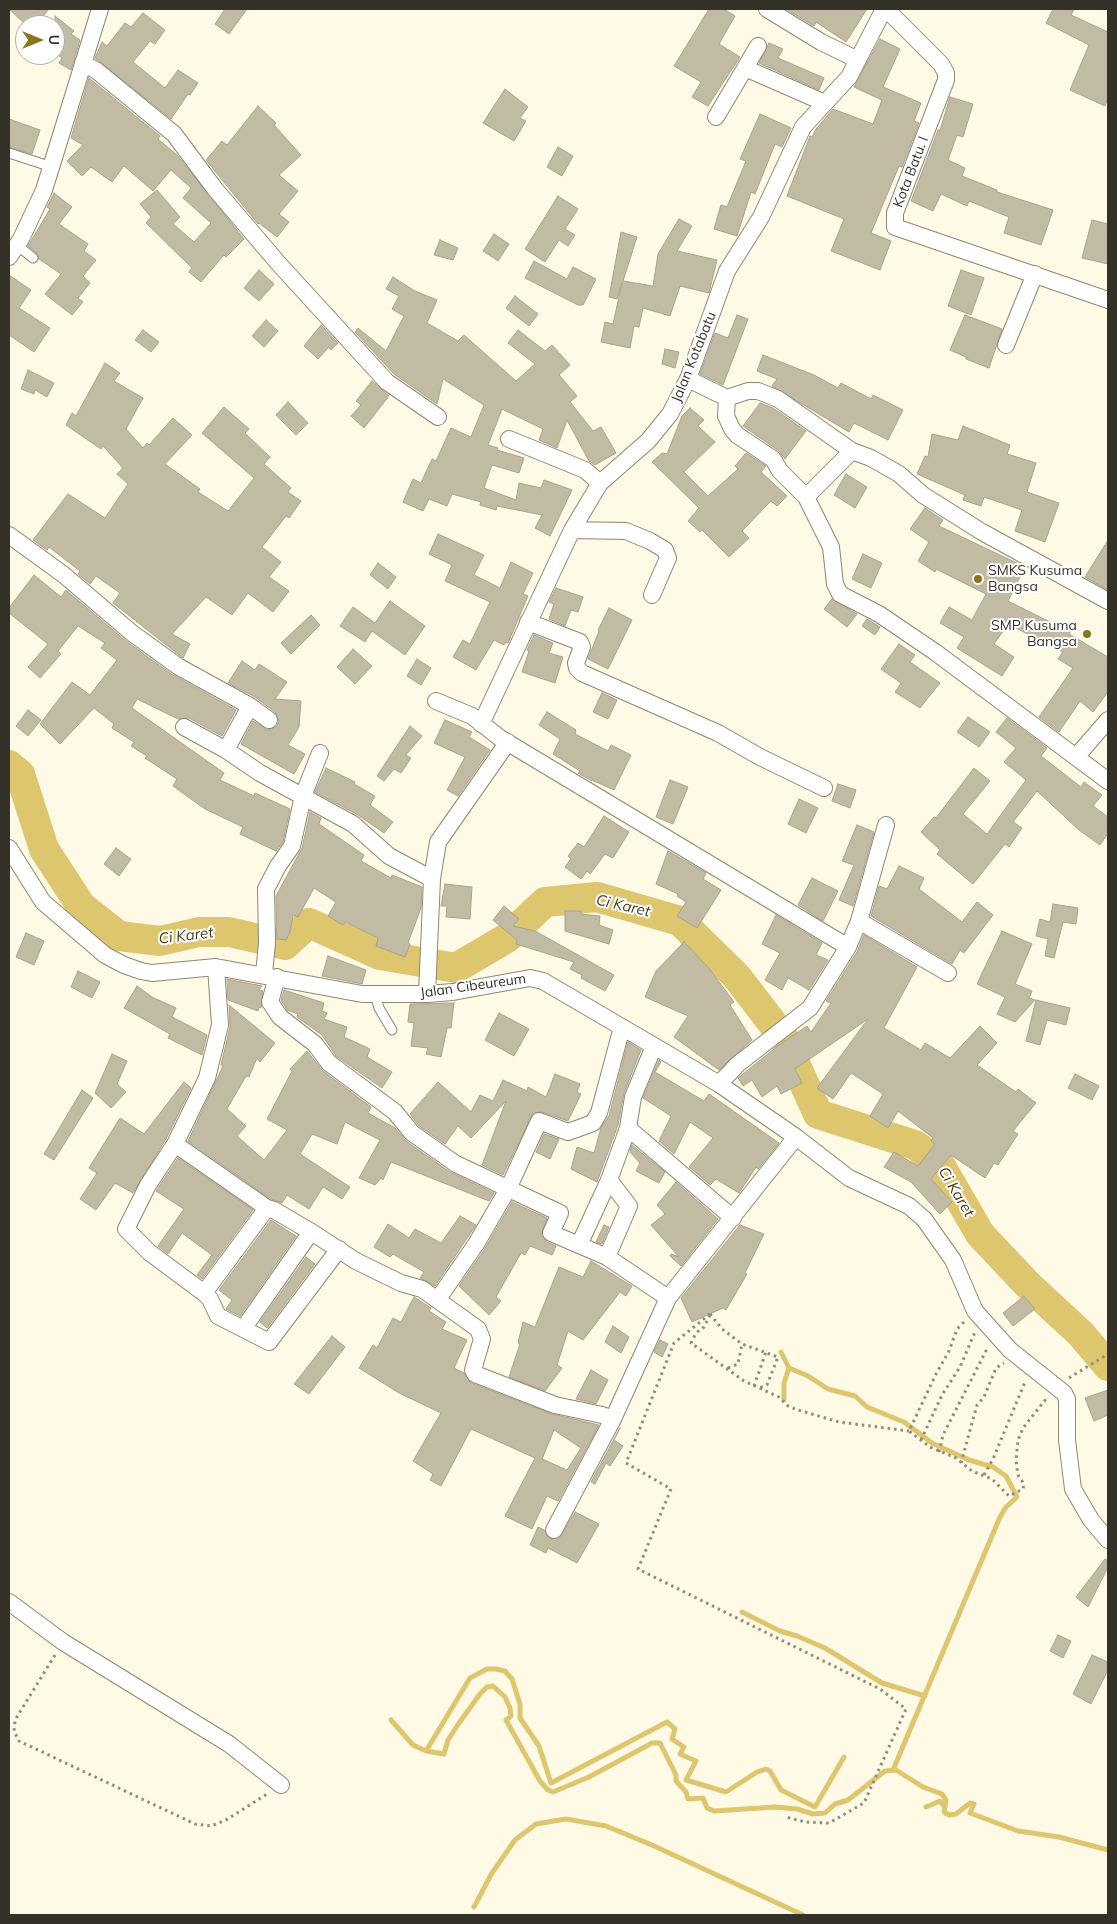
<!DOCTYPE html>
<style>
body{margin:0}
#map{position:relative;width:1117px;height:1924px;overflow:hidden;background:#fffae6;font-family:Mulish,sans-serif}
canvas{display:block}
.frame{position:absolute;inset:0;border:10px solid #343228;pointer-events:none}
.north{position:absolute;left:15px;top:15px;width:50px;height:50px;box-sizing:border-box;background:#fff;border:1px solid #aeada9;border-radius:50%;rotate:90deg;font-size:14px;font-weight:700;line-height:20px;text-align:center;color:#343228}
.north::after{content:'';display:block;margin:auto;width:18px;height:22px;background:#8b7519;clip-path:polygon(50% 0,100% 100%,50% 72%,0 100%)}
</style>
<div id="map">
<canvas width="1117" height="1924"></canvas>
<div class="frame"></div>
<div class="north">U</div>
</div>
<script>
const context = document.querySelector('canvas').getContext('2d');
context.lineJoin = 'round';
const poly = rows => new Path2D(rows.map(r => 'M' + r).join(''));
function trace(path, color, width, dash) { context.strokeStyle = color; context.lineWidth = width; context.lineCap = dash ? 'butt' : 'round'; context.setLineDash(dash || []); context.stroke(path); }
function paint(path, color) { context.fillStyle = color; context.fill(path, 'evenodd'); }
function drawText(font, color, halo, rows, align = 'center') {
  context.font = font + ' Mulish,sans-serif'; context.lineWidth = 4; context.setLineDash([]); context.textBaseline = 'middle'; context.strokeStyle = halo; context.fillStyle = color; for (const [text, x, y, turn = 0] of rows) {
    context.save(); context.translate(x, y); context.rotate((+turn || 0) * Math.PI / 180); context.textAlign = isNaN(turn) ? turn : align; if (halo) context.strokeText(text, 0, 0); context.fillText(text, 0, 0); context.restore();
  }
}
trace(poly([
 [781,1352,789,1368,784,1383,784,1400],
 [789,1368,808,1376,828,1389,855,1396,867,1407,904,1422,932,1443,969,1460,993,1467,1006,1476,1017,1497,1006,1507,1000,1517,893,1770],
 [742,1612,780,1631,797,1636,825,1648,882,1683,925,1696],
 [391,1720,413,1745,426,1751,470,1678,487,1669,496,1669,505,1671,512,1679,520,1704,520,1718,539,1746,551,1783,667,1722,675,1729,672,1739,684,1747,680,1754,696,1761,686,1780,726,1792,757,1772,766,1769,770,1771,781,1790,815,1807,844,1757],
 [426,1751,444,1754,448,1740,459,1723,480,1694,487,1687,493,1686,505,1697,510,1708,511,1716,506,1720,540,1781,548,1790,553,1792,589,1777,652,1743,660,1743,676,1775,676,1781,686,1792,688,1799,703,1798,707,1808,714,1811,775,1807,797,1809,813,1814,825,1813,835,1804,848,1800,885,1771,896,1770,923,1787,942,1794,946,1800,944,1812,949,1815,956,1814,970,1803,974,1804,970,1813,1018,1831,1059,1837,1108,1850],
 [926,1807,940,1801,944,1806],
 [474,1907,492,1873,515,1840,536,1824,566,1819,606,1826,652,1845,803,1915]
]), '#dec66f', 5);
trace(poly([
 [9,765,20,774,44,849,81,906,119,936,160,941,199,932,229,932,285,945,309,923,380,955,456,968,507,938,545,902,597,897,680,921,737,977,783,1037,818,1114,915,1145,939,1163,980,1234,1028,1285,1081,1334,1108,1366]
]), '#dec66f', 30);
const building = poly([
 [9,9,49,9,36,25,26,25,9,9],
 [225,9,247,9,229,34,215,24,225,9],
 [709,9,724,9,735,16,719,44,740,57,708,106,692,97,701,82,674,66,709,9],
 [786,9,867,9,846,42,816,22,814,26,786,9],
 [1053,9,1074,9,1071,15,1108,32,1108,98,1105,106,1070,90,1089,45,1046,23,1053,9],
 [143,13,165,30,155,44,150,41,133,62,165,88,178,70,198,83,190,95,188,94,171,119,95,58,102,42,107,46,125,23,131,27,143,13],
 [55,16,74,31,71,34,80,40,71,70,59,63,62,58,55,53,55,16],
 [880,39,900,49,883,87,921,103,914,121,919,123,902,167,899,166,871,233,891,241,880,270,831,251,844,219,787,196,810,136,812,137,816,129,833,109,873,124,882,100,854,87,880,39],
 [769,43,783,49,778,58,824,78,819,90,759,63,769,43],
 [89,78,160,136,158,139,177,155,244,239,226,257,224,255,201,282,189,272,192,268,146,223,151,217,140,204,157,190,180,217,173,224,194,242,211,223,183,198,191,188,171,170,153,191,124,166,112,182,91,167,82,176,67,161,83,145,71,138,89,78],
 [505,89,528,107,520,118,526,121,514,141,483,123,505,89],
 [950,97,973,104,963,137,957,135,948,160,965,168,962,176,997,190,997,192,1053,210,1041,245,1004,233,1009,217,969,201,967,206,941,194,933,211,911,201,938,130,940,130,950,97],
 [258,106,276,123,274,125,301,155,279,175,298,191,279,214,289,222,277,237,259,223,258,224,206,160,222,141,227,145,258,106],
 [760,114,791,128,782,147,775,144,755,194,751,192,737,236,714,229,721,205,727,207,746,161,740,159,760,114],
 [9,119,40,130,32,154,9,147,9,119],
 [558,147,573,156,562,176,547,167,558,147],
 [54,193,72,207,59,224,88,244,84,251,96,260,83,276,90,283,78,298,83,302,72,315,45,294,61,274,39,259,37,254,28,246,50,209,47,207,54,193],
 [558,196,578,209,565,229,575,235,568,246,559,240,545,262,525,249,558,196],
 [679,219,692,226,677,251,717,260,709,293,680,286,670,316,643,308,639,327,634,326,630,348,601,342,605,322,613,324,622,283,617,299,609,297,621,232,637,237,623,281,653,286,658,254,679,219],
 [1092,220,1108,224,1108,264,1082,258,1092,220],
 [494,234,509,244,498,261,483,251,494,234],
 [440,240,458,248,453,260,434,255,440,240],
 [534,261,567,279,573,267,596,279,583,305,578,305,525,278,534,261],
 [259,270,274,284,259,301,244,288,259,270],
 [961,270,984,278,971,315,948,306,961,270],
 [9,275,31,290,19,308,50,328,34,352,9,335,9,275],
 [393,277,415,291,437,300,427,323,458,341,464,335,516,381,535,364,508,343,518,330,545,351,552,345,570,365,559,375,577,396,570,402,593,431,601,427,616,453,595,465,589,461,567,420,557,448,539,440,543,429,502,409,488,445,498,448,497,450,524,458,519,473,492,465,484,488,516,500,519,483,541,488,544,480,572,490,550,536,535,528,542,515,497,506,496,510,480,505,481,502,452,494,447,506,429,499,423,511,403,502,413,479,421,483,432,459,436,461,451,428,471,437,484,405,443,379,437,404,394,374,355,332,358,328,386,351,404,316,392,309,399,296,386,289,393,277],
 [515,296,538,314,529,326,506,308,515,296],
 [737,315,748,319,723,385,700,374,715,333,728,338,737,315],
 [965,315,1002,329,989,368,966,359,966,357,950,350,965,315],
 [266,320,278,331,264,347,252,336,266,320],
 [321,325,338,343,331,350,329,347,318,359,304,346,321,325],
 [143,330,159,342,151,352,135,340,143,330],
 [665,349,679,352,675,368,662,364,665,349],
 [763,355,814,375,838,388,841,383,871,399,873,395,903,410,888,440,854,423,849,432,772,386,777,379,757,371,763,355],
 [105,363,120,373,114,381,143,398,126,429,143,448,147,443,149,445,173,418,192,435,165,464,200,489,198,492,228,511,254,478,202,433,224,407,249,429,245,433,270,457,264,464,291,488,288,492,301,501,289,518,286,516,262,547,281,562,269,577,289,591,273,612,248,593,232,615,206,597,172,634,190,644,183,658,113,603,120,593,96,576,90,584,78,574,80,571,49,547,47,550,33,540,68,494,105,518,128,484,117,474,123,468,103,446,101,449,66,425,72,413,76,416,105,363],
 [28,370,54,383,47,397,35,390,34,394,21,389,28,370],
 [372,381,389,396,364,428,351,416,361,405,356,401,372,381],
 [288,402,308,423,296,435,276,415,288,402],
 [760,403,773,408,806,431,785,459,779,451,743,426,760,403],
 [690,408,704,420,698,426,715,442,684,472,708,496,738,469,735,466,746,453,766,466,761,472,787,496,777,506,771,501,742,531,749,538,729,557,702,530,700,532,688,521,699,508,652,462,662,453,667,454,682,416,690,408],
 [963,426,1010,445,1007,454,1036,463,1027,492,1059,503,1045,542,1015,531,1022,510,984,497,981,506,963,500,965,495,917,474,925,456,928,457,932,434,958,440,963,426],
 [846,474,867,487,855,508,834,495,846,474],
 [925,508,943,520,939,526,1025,567,1008,601,1070,632,1069,634,1108,657,1108,692,1093,712,1080,701,1059,732,1039,717,1073,668,1058,659,1063,652,1008,624,994,644,1014,657,1002,676,957,648,964,637,940,623,949,607,972,620,986,594,936,569,935,572,918,561,929,542,910,529,925,508],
 [438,534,484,555,474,575,500,588,511,562,533,573,523,594,528,596,508,643,506,642,504,645,494,640,476,670,453,657,463,640,470,644,490,602,445,581,452,565,429,554,438,534],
 [1108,540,1108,590,1085,577,1108,540],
 [863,554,882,563,871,588,852,579,863,554],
 [378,563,396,577,388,589,370,575,378,563],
 [34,575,61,597,66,590,126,641,173,675,236,710,222,736,189,718,178,719,137,699,132,708,224,773,220,780,254,796,255,793,290,809,283,842,276,851,240,834,243,827,205,809,173,786,177,779,145,758,147,756,131,746,134,742,112,728,114,724,94,708,60,744,40,724,72,682,90,695,117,660,101,648,105,643,78,626,58,651,61,654,40,678,28,667,48,644,9,613,9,608,34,575],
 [556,588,583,597,578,612,571,610,565,626,549,619,554,604,549,602,556,588],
 [832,599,857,614,847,627,824,609,832,599],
 [390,601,425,626,405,655,372,631,365,642,340,626,353,607,375,623,390,601],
 [609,608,632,620,608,669,588,659,599,631,598,630,609,608],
 [311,615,320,625,291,654,281,643,311,615],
 [867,619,880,627,875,635,862,626,867,619],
 [534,635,553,643,549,653,563,657,555,683,522,672,529,651,527,650,534,635],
 [899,644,915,655,910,662,940,683,920,708,895,692,901,683,881,669,899,644],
 [353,649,372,666,355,684,337,667,353,649],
 [417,659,431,668,421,685,407,676,417,659],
 [242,661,255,670,259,664,287,682,275,699,301,701,299,727,288,745,305,754,294,774,241,744,253,721,268,730,277,726,279,721,275,712,255,697,228,683,242,661],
 [602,693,617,700,608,719,593,712,602,693],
 [28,710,41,720,28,736,16,726,28,710],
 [547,712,576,730,575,734,608,751,611,745,631,755,614,790,592,780,592,781,578,773,580,771,553,754,560,739,539,725,547,712],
 [968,717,990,732,979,747,957,732,968,717],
 [1007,718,1047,748,1041,756,1081,787,1084,782,1102,795,1093,806,1108,817,1108,833,1100,845,1079,830,1037,791,1013,822,1022,828,1009,847,1005,844,973,884,937,854,940,850,921,832,934,817,936,818,974,768,990,781,963,814,987,834,1026,780,1004,762,1016,748,996,732,1007,718],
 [445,720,472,732,469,737,490,750,458,796,447,790,465,757,434,743,445,720],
 [410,726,422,736,406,755,411,758,401,773,394,769,384,781,377,776,410,726],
 [326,768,355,782,354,784,375,796,370,805,393,822,384,833,358,815,315,792,326,768],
 [670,780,688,787,673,824,656,817,670,780],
 [838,784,856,790,850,808,832,801,838,784],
 [799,799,818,808,806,833,788,824,799,799],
 [310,812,321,818,319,824,364,855,361,861,391,878,392,875,422,887,421,908,408,943,410,944,405,957,376,946,378,938,345,922,343,925,328,916,336,902,314,888,298,917,293,915,290,932,286,940,277,939,276,896,302,848,310,812],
 [604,816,629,832,613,858,605,854,590,874,587,871,581,879,565,867,571,859,568,856,578,843,584,847,604,816],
 [857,825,874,832,853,906,839,900,854,865,842,861,857,825],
 [116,848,131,859,119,876,104,864,116,848],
 [668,851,706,873,703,879,721,890,697,928,677,916,686,902,677,896,678,894,656,884,668,851],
 [899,866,924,878,919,889,962,922,977,902,993,915,964,953,960,950,952,964,871,916,879,886,887,889,899,866],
 [812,878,838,891,823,921,798,905,812,878],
 [445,884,472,887,470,919,446,917,447,906,441,906,445,884],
 [1053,904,1078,908,1076,924,1063,922,1054,958,1045,956,1048,939,1036,936,1040,919,1050,922,1053,904],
 [504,906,519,919,513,926,535,931,614,975,605,991,581,978,582,975,570,969,574,962,516,944,517,940,493,920,504,906],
 [565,911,581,911,581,914,600,916,599,925,613,930,609,944,565,931,565,911],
 [776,915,822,943,816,955,828,960,809,990,788,978,782,990,765,980,780,953,762,944,776,915],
 [1002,931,1032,944,1015,984,1032,991,1029,998,1035,1000,1015,1022,997,1014,1005,997,977,984,1002,931],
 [26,933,44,941,34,965,16,957,26,933],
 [864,935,917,967,884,1028,921,1050,925,1043,950,1058,980,1026,997,1043,977,1065,1016,1092,1018,1089,1036,1103,1013,1131,1018,1134,998,1165,994,1163,985,1178,951,1155,931,1179,952,1202,940,1214,911,1182,884,1167,894,1152,918,1166,935,1144,931,1141,933,1138,898,1111,888,1128,870,1116,883,1094,851,1073,833,1099,817,1088,868,1019,795,1069,802,1083,781,1094,777,1086,762,1097,752,1080,743,1086,738,1078,779,1045,807,1026,811,1032,831,1003,826,1001,857,952,864,935],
 [684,942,708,967,734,1002,730,1005,752,1040,719,1070,674,1037,688,1016,645,997,656,971,684,942],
 [328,956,366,970,362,984,322,976,328,956],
 [78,971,100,982,92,998,71,987,78,971],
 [227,979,262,986,259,990,263,991,261,1008,259,1007,258,1011,228,1000,227,979],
 [137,986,152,997,176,1008,172,1017,207,1035,202,1055,168,1038,170,1034,124,1008,137,986],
 [284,990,324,1003,322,1011,327,1013,324,1019,347,1027,344,1037,370,1049,367,1057,392,1072,382,1088,336,1056,322,1035,297,1017,298,1014,287,1010,281,1000,284,990],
 [1036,1000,1070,1008,1066,1025,1047,1020,1040,1045,1026,1041,1036,1000],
 [454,1003,451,1028,447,1028,441,1057,426,1054,428,1048,411,1046,414,1023,408,1022,410,1004,454,1003],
 [229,1005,275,1043,260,1062,257,1058,249,1077,246,1076,227,1109,246,1126,237,1136,264,1160,287,1130,267,1119,292,1071,290,1069,307,1051,323,1071,371,1107,368,1113,395,1128,406,1141,450,1172,494,1193,489,1201,391,1162,383,1180,381,1178,375,1185,359,1178,380,1140,345,1122,337,1144,312,1134,300,1154,350,1187,342,1199,323,1187,309,1209,287,1195,282,1203,271,1199,188,1141,223,1066,221,1065,230,1027,229,1005],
 [499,1013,529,1029,514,1056,485,1040,499,1013],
 [628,1042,641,1050,624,1093,618,1125,597,1182,571,1169,577,1147,594,1153,601,1128,609,1116,628,1042],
 [112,1054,127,1061,117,1084,126,1092,111,1108,95,1093,112,1054],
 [659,1060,661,1062,655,1072,704,1101,709,1094,779,1143,758,1169,756,1167,739,1193,716,1179,710,1185,689,1167,713,1138,690,1122,674,1154,659,1141,671,1116,643,1098,659,1060],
 [555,1074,580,1084,577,1092,581,1094,568,1121,542,1112,533,1113,503,1175,482,1165,506,1101,471,1138,458,1126,445,1144,419,1126,410,1114,438,1082,471,1112,480,1095,493,1101,503,1080,527,1091,528,1087,546,1097,555,1074],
 [1075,1074,1099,1086,1092,1100,1068,1088,1075,1074],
 [184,1082,191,1088,166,1139,133,1193,115,1183,96,1210,80,1199,97,1173,89,1168,120,1118,144,1134,184,1082],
 [82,1090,93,1098,54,1160,44,1154,82,1090],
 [544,1134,559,1139,550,1159,536,1152,544,1134],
 [632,1145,665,1172,659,1183,636,1171,640,1163,630,1152,632,1145],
 [178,1158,253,1210,202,1279,197,1275,212,1255,182,1233,168,1254,158,1246,184,1209,156,1191,178,1158],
 [676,1182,718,1219,681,1266,670,1256,671,1254,679,1257,651,1225,665,1214,657,1205,676,1182],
 [512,1202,547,1218,541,1235,547,1242,556,1246,552,1255,530,1246,525,1255,521,1253,496,1297,501,1301,489,1315,459,1286,484,1250,512,1202],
 [460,1216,476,1225,435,1286,420,1278,424,1272,393,1254,390,1257,374,1247,388,1224,409,1238,415,1229,441,1243,460,1216],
 [271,1220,296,1236,240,1316,226,1309,232,1300,219,1290,271,1220],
 [604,1225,609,1227,602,1244,596,1242,604,1225],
 [740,1225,764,1234,745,1273,747,1274,726,1310,723,1308,692,1322,681,1298,740,1225],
 [306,1257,315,1264,267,1328,260,1322,306,1257],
 [591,1261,632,1286,626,1296,620,1292,583,1340,568,1331,557,1365,562,1368,545,1391,509,1377,520,1344,518,1343,523,1322,535,1327,559,1267,583,1277,591,1261],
 [1024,1296,1035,1309,1013,1326,1003,1313,1024,1296],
 [414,1297,431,1308,429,1311,446,1322,442,1329,467,1340,454,1368,464,1373,471,1383,552,1414,599,1425,558,1501,547,1496,532,1529,505,1516,535,1458,471,1429,441,1486,430,1480,433,1474,413,1461,441,1413,399,1393,359,1368,373,1345,377,1348,393,1318,401,1322,414,1297],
 [554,1430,581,1448,567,1470,542,1459,554,1430],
 [613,1326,629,1337,621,1353,605,1342,613,1326],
 [332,1336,345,1347,309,1394,294,1384,332,1336],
 [660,1340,668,1344,662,1357,654,1352,660,1340],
 [591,1370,608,1380,596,1404,576,1399,591,1370],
 [1108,1390,1108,1415,1094,1421,1085,1398,1108,1390],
 [620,1428,614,1440,623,1446,610,1466,606,1463,595,1484,591,1482,620,1428],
 [575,1512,599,1524,577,1563,548,1548,546,1553,530,1545,538,1527,544,1530,550,1539,560,1538,575,1512],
 [1105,1559,1108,1561,1108,1567,1088,1607,1076,1597,1105,1559],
 [1058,1635,1071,1641,1063,1658,1050,1651,1058,1635],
 [1092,1655,1108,1662,1108,1670,1091,1704,1073,1694,1092,1655]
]);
paint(building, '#c1bba4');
trace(building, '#aaa38d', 1);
const service = poly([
 [9,153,52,167],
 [17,245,33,258],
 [375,994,379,1008,392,1030]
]);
const minor = poly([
 [767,9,821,42,858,60],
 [886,9,941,64,946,73,946,80,895,213,895,227,1108,300],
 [758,46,745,68,825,103],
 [83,63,97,71,174,134,215,189,279,264,387,382,438,417],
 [716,117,745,68],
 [9,257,21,239,44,190,100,9],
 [1006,345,1035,274],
 [688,379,727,398,748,391,758,391,778,399,852,451,871,458,899,474,923,495,982,532,1108,601],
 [727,398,726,416,732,429,737,435,773,459,780,471,806,497,831,547,835,584,840,594,879,614,935,652,1108,781],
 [509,439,585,470,600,483],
 [806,497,852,451],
 [572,530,626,531,650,541,665,550,668,558,652,595],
 [9,535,64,575,132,633,179,667,250,706,269,720],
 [528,622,580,642,582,647,576,663,577,668,582,673,718,733,760,757,824,788],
 [436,701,472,716,500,738,848,947],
 [481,724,572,530,600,483,648,441,670,414,688,379,727,271,761,217,803,127,849,77,884,9],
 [184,727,226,750,260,773,353,824,389,856,432,879],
 [226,750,250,706],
 [1076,757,1108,720],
 [9,848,43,902,105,955,124,965,141,971,152,973,216,967,362,994,427,994,453,992,530,978,543,981,719,1084,796,1137,849,1178,909,1206,924,1219,953,1260,975,1311,1010,1350,1064,1393,1067,1399,1067,1440,1073,1489,1091,1520,1108,1540],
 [859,921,886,825],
 [216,967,220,1025,207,1078,175,1144,148,1185,126,1229,149,1252,204,1293,210,1299,218,1316,269,1342,339,1249],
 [264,974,267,943,266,889,278,866,292,846,303,796,320,753],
 [277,977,270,1002,280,1017,315,1044,329,1063,395,1112,412,1133,456,1164,560,1213,551,1233,607,1257,668,1298],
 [427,994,432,879,438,842,508,742],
 [654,1046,633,1097,628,1128,733,1218],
 [719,1084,738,1064,810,1008,848,947,859,921,948,973],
 [175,1144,267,1208,274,1210,313,1233,356,1261,401,1283,422,1289,478,1329,482,1339,473,1370,475,1374,555,1405,602,1415,613,1419],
 [579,1245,609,1180],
 [607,1257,629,1206,609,1180,628,1128],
 [204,1293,267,1208],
 [438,1299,476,1244,508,1189,539,1121,568,1132,593,1123,599,1113,622,1027],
 [243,1329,311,1232],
 [554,1530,613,1419,668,1298,796,1137],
 [9,1602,63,1642,229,1744,281,1785]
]);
trace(service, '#8e8872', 11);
trace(minor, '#8e8872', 18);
trace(poly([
 [710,1314,674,1343,626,1463,671,1489,638,1569,880,1689,906,1709,864,1803,829,1823,805,1822,786,1817],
 [710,1314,722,1329,742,1344,778,1357,767,1385,759,1388],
 [710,1315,704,1327,696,1333,691,1343,744,1381,779,1397,788,1406,798,1410,839,1422,909,1431],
 [964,1322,957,1329,949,1351,936,1374,909,1431,930,1447,956,1458,972,1471,992,1479,1009,1496,1023,1489,1024,1484,1018,1475,1016,1461,1018,1440,1023,1428,1046,1399],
 [728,1368,738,1364,742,1344],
 [1069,1378,1108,1354],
 [754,1386,766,1352],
 [921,1440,942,1395,960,1367,975,1332],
 [939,1452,943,1435,988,1347],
 [961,1463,977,1405,984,1397,996,1368,1004,1363],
 [984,1475,993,1459,1025,1382],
 [55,1655,15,1720,14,1731,19,1741,195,1824,211,1826,226,1820,267,1794]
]), '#908c7e', 3, [2.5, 4]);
trace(service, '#fff', 9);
trace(minor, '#fff', 16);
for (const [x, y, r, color] of [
 [978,579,5,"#8b7519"],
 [1087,634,5,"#8b7519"]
]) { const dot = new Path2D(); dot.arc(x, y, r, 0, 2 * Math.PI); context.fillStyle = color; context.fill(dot); trace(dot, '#fff', 2); }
drawText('14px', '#343228', '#fff', [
 ["Kota Batu. I",911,172,-69],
 ["Jalan Kotabatu",694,357,-68],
 ["Jalan Cibeureum",473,986,-8]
]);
drawText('14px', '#343228', '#fff', [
 ["SMKS Kusuma",988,571],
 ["Bangsa",988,587],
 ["SMP Kusuma",1077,626,"right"],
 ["Bangsa",1077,642,"right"]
], 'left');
drawText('italic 15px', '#473d18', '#fff', [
 ["Ci Karet",623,906,13],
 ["Ci Karet",186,936,-7],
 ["Ci Karet",956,1192,59]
]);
</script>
